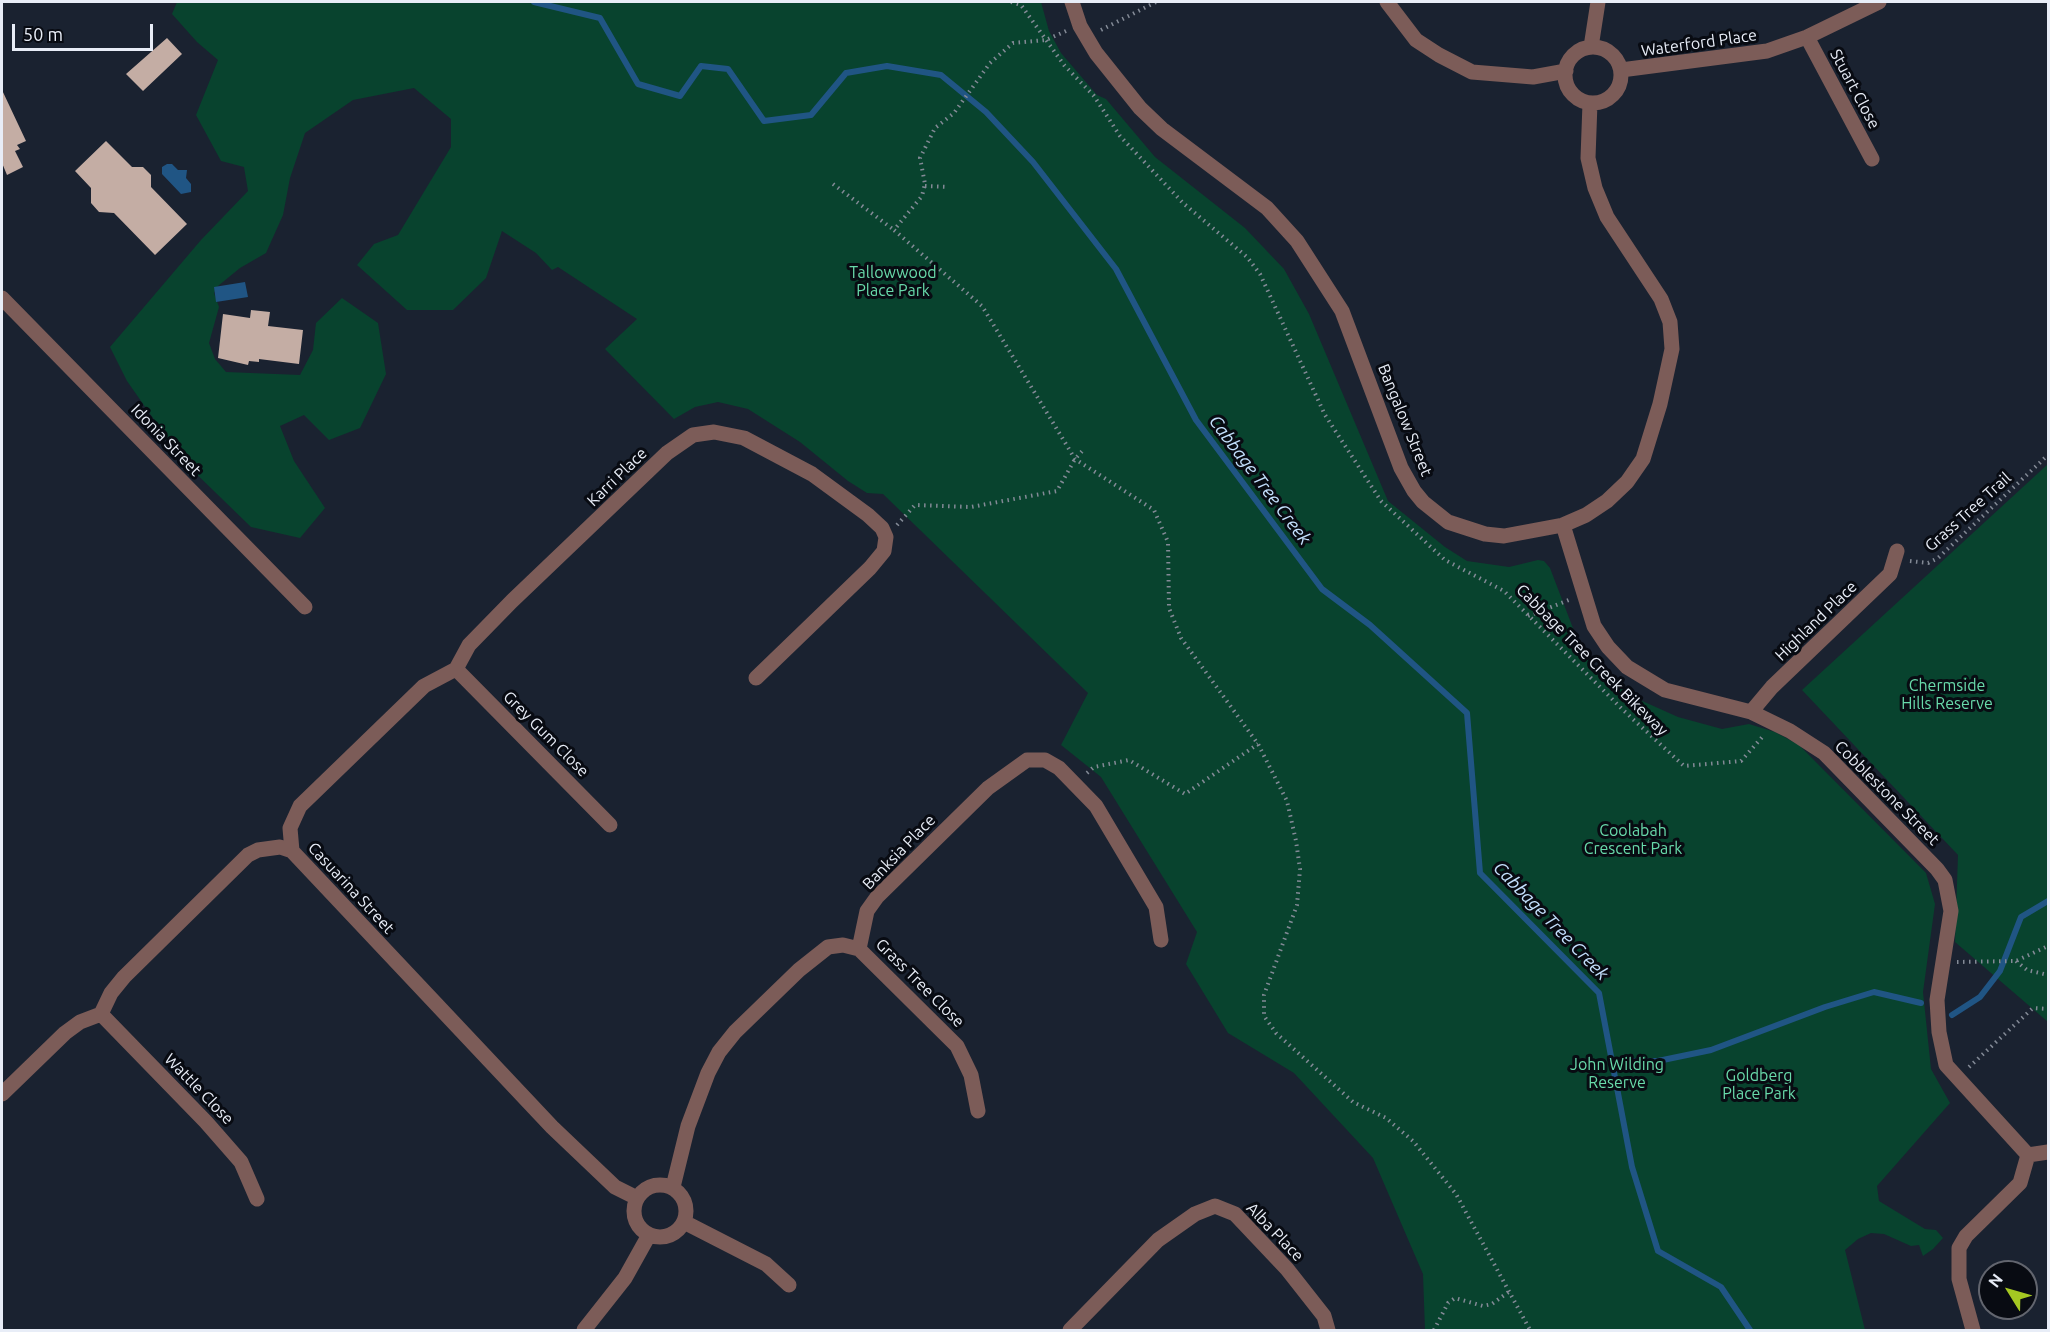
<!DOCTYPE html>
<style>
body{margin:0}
#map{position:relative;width:2050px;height:1332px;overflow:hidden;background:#1a2230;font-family:Ubuntu,sans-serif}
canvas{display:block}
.frame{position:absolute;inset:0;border:3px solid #e8edf7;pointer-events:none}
.north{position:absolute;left:1978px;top:1260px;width:60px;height:60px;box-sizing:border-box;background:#080b12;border:2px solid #62656e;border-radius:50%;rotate:307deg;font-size:16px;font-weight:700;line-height:24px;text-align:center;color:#e8edf7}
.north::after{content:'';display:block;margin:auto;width:21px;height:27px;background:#a5c822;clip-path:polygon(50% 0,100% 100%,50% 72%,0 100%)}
.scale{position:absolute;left:12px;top:24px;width:141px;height:27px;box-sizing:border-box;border:3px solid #e8edf7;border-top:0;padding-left:8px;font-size:18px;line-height:21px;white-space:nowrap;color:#e8edf7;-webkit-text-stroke:4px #080b12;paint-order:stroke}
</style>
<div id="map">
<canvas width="2050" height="1332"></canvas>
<div class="frame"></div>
<div class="north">N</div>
<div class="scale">50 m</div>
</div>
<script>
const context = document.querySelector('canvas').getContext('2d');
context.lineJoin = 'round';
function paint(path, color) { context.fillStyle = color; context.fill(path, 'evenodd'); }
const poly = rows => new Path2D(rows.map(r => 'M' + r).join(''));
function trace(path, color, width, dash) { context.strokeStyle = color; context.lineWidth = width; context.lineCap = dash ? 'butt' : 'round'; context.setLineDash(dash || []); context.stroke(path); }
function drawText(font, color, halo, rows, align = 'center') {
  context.font = font + ' Ubuntu,sans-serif'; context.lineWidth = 6; context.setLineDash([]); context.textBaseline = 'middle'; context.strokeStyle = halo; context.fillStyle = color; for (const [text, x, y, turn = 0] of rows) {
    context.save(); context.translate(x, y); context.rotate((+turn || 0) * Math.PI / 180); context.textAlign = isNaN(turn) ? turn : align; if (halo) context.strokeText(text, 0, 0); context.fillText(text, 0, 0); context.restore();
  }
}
paint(poly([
 [177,2,1041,2,1049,31,1061,53,1097,95,1106,99,1155,157,1245,228,1284,269,1309,314,1388,501,1445,547,1467,561,1509,567,1538,560,1544,561,1550,568,1576,636,1592,663,1629,695,1678,717,1722,729,1749,724,1775,732,1799,745,1926,873,1935,904,1923,992,1931,1069,1950,1103,1877,1186,1879,1201,1925,1229,1936,1230,1943,1238,1933,1249,1923,1256,1919,1245,1911,1246,1884,1234,1871,1233,1858,1239,1845,1250,1865,1330,1425,1330,1423,1274,1373,1158,1294,1073,1228,1033,1186,964,1197,932,1101,777,1061,745,1088,693,883,494,867,493,848,481,800,442,748,409,718,402,695,407,674,419,605,349,637,319,558,267,552,270,536,253,502,231,486,278,453,310,407,310,357,265,374,244,398,235,451,147,451,119,414,88,353,100,305,133,290,178,283,215,266,253,240,268,218,286,214,293,219,307,209,343,215,359,226,372,300,375,313,350,316,323,342,298,378,323,386,374,360,428,329,440,304,415,280,426,294,461,325,508,300,538,251,527,183,461,127,381,110,347,201,240,248,191,244,167,221,161,196,115,218,60,197,42,172,14],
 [2048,464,2048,1022,1955,942,1958,855,1802,690]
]), '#08432e');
paint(poly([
 [167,164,172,164,178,170,187,170,186,178,191,184,191,192,181,194,162,174,162,167],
 [245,282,248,297,216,302,214,287]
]), '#205584');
trace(poly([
 [534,2,600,18,638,84,680,96,701,66,728,69,764,121,811,115,846,73,887,66,941,75,986,112,1033,162,1116,269,1196,420,1322,589,1370,625,1467,713,1480,873,1599,993,1632,1167,1658,1251,1721,1287,1750,1330],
 [1952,1015,1980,997,2000,971,2021,917,2048,901],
 [1612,1061,1658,1061,1711,1050,1825,1007,1874,992,1921,1003]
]), '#205584', 6);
paint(poly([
 [167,38,182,54,143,91,126,74],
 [2,90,26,141,17,145,20,149,15,151,23,167,7,175,2,163],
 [106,141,132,167,143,167,151,175,151,187,187,224,155,255,114,213,99,212,91,203,91,188,75,171],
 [251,310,270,312,268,326,303,330,299,364,259,359,259,362,249,361,248,365,218,358,223,314,250,318]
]), '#c4ada4');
trace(poly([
 [1011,2,1021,5,1064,65,1094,96,1120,136,1183,203,1247,257,1260,274,1325,415,1381,501,1445,560,1504,591,1623,710,1684,766,1741,761,1764,735],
 [1101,30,1156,2],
 [1066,31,1046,40,1013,43,990,63,954,113,935,128,920,158,925,184,922,196,894,230,982,306,1075,459,1154,510,1168,542,1169,608,1181,638,1258,744,1287,801,1296,841,1300,869,1297,905,1264,995,1264,1016,1276,1033,1353,1102,1386,1118,1413,1141,1456,1194,1530,1330],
 [833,184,894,230],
 [925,186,949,187],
 [897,525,915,505,971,507,1057,491,1075,459,1085,448],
 [1910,561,1928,563,1938,558,2048,455],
 [1528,616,1569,600],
 [1087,773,1094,767,1129,760,1185,794,1258,744],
 [2016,961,2027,970,2048,975],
 [1957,962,2016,961,2048,946],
 [1969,1067,2033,1008,2048,1009],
 [1434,1330,1448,1303,1455,1298,1483,1306,1492,1304,1510,1291]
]), '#838a96', 4, [1.5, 4.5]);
trace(poly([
 [1072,2,1080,26,1096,53,1140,108,1162,129,1267,208,1297,241,1342,311,1401,468,1414,491,1423,502,1448,522,1485,534,1504,536,1563,525,1586,515,1607,501,1627,482,1643,459,1660,404,1672,349,1670,322,1661,299,1607,217,1595,188,1588,158,1590,103],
 [1387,2,1416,40,1439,55,1472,72,1533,77,1566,71],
 [1807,37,1872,159],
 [1591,47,1598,2],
 '1565 75a28 28 0 1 1 56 0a28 28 0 1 1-56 0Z',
 [1621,70,1767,51,1807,37,1879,2],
 [2,298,305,607],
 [1563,525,1594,626,1608,647,1627,667,1665,690,1751,712,1790,731,1824,753,1937,869,1945,880,1951,911,1937,1000,1939,1032,1946,1065,2028,1155],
 [456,669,610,825],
 [1751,712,1772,687,1890,574,1897,551],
 [292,851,290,828,300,806,424,686,456,669,469,645,512,601,667,453,693,435,714,432,744,438,812,474,868,515,882,528,886,537,884,551,870,568,756,678],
 [859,949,957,1046,971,1075,978,1111],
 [101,1014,206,1122,241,1162,257,1199],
 [2,1094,65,1033,80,1022,101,1014,111,993,124,977,248,855,258,850,280,847,292,851,552,1127,615,1187,637,1198],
 '634 1211a26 26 0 1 1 52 0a26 26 0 1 1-52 0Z',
 [673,1187,688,1126,708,1073,719,1052,735,1032,799,970,828,947,843,945,859,949,867,911,877,897,988,788,1027,760,1045,760,1059,768,1096,806,1156,907,1161,940],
 [684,1222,766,1264,789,1285],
 [584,1330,625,1278,649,1235],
 [1070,1330,1158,1240,1195,1214,1215,1206,1235,1214,1287,1269,1324,1316,1328,1330],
 [1973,1330,1959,1279,1959,1248,1966,1236,2020,1183,2028,1155,2048,1152]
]), '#7c5c58', 15);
drawText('16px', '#e8edf7', '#080b12', [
 ["Waterford Place",1699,43,-8],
 ["Stuart Close",1855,89,62],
 ["Bangalow Street",1405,420,68],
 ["Idonia Street",166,440,46],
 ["Karri Place",617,477,-44],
 ["Grass Tree Trail",1968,512,-42],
 ["Highland Place",1816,621,-44],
 ["Cabbage Tree Creek Bikeway",1592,660,45],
 ["Grey Gum Close",546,734,45],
 ["Cobblestone Street",1887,793,45],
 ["Banksia Place",899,852,-46],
 ["Casuarina Street",351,888,47],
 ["Grass Tree Close",920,983,45],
 ["Wattle Close",199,1089,46],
 ["Alba Place",1275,1232,46]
]);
drawText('16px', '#68daaa', '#080b12', [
 ["Tallowwood",893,273],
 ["Place Park",893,291],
 ["Chermside",1947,686],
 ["Hills Reserve",1947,704],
 ["Coolabah",1633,831],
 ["Crescent Park",1633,849],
 ["John Wilding",1617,1065],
 ["Reserve",1617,1083],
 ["Goldberg",1759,1076],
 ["Place Park",1759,1094]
]);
drawText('italic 18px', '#c4e1fe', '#080b12', [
 ["Cabbage Tree Creek",1260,480,53],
 ["Cabbage Tree Creek",1551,921,46]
]);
</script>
